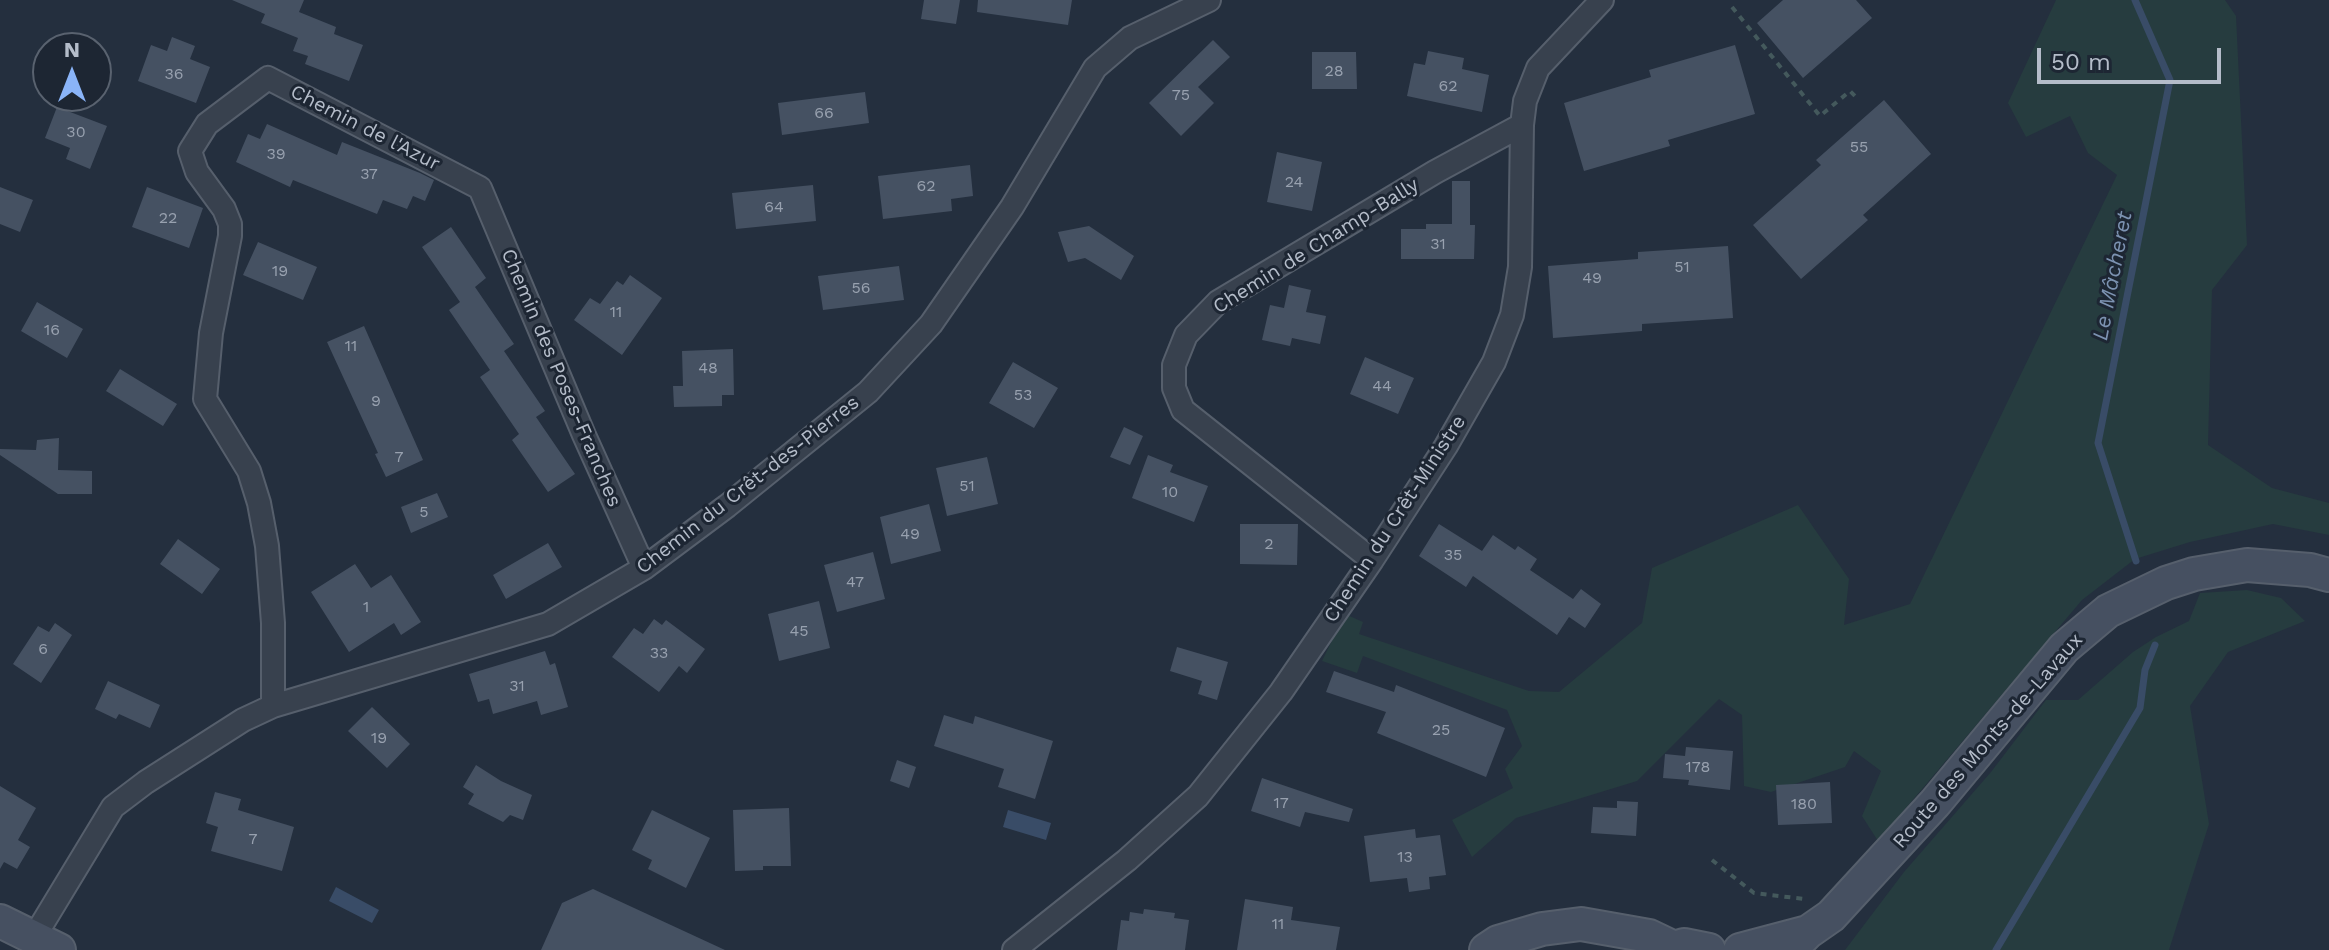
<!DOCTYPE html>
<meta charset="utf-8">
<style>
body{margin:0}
#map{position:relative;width:2329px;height:950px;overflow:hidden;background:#242f3e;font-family:"Work Sans",sans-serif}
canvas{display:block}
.north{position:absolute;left:32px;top:32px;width:80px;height:80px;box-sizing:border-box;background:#1d2633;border:2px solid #59626f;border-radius:50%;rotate:0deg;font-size:22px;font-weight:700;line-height:32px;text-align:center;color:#b4bcc9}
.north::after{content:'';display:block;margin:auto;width:28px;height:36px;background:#8ab4f8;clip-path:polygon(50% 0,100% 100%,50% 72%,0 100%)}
.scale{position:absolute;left:2037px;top:48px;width:184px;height:36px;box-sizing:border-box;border:4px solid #b4bcc9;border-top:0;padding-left:10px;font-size:24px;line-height:28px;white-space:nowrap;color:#b4bcc9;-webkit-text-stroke:6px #1d2633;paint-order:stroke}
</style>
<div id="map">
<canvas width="2329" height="950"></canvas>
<div class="north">N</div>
<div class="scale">50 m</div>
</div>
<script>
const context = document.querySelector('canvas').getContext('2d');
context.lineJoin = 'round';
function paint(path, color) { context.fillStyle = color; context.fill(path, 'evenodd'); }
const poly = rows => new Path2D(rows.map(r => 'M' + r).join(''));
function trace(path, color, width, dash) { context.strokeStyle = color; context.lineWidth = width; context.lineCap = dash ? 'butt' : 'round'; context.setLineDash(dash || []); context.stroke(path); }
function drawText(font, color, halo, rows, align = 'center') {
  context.font = font + ' "Work Sans",sans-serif'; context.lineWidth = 6; context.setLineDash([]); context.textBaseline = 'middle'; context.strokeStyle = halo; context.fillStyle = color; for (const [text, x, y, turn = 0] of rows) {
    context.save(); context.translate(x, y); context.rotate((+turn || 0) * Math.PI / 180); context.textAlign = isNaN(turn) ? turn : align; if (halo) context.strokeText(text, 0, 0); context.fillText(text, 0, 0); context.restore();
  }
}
paint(poly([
 [2056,0,2225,0,2236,16,2247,245,2212,290,2208,445,2272,488,2329,503,2329,535,2273,524,2190,542,2135,559,2082,600,1878,841,1862,816,1881,771,1854,751,1845,767,1771,792,1744,786,1742,715,1719,699,1637,781,1516,818,1472,857,1452,820,1513,788,1505,769,1522,746,1507,710,1363,656,1357,673,1322,661,1345,614,1363,622,1359,634,1529,691,1559,692,1642,623,1652,568,1798,505,1849,579,1844,625,1910,604,2117,175,2088,153,2070,116,2026,137,2008,103],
 [2247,590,2281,598,2305,621,2228,652,2190,706,2209,824,2169,950,1845,950,1904,872,1991,772,2046,700,2078,700,2133,652,2156,637,2189,621,2200,593]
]), '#263c3f');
paint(poly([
 [1008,810,1051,823,1046,840,1003,827],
 [336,887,379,910,372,923,329,901]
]), '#394c67');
trace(poly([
 [2135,0,2170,80,2098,443,2136,561],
 [1996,950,2140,708,2145,670,2155,645]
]), '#394c67', 7);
paint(poly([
 [232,0,304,0,299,12,336,27,334,34,363,45,349,81,305,64,308,56,293,51,298,38,261,23,265,14],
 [924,0,960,0,956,24,921,19],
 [978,0,1072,0,1068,25,977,12],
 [1783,0,1856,0,1872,18,1803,78,1757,23],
 [172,37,195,46,190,59,210,67,196,103,138,81,151,45,167,51],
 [1213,40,1230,57,1198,87,1214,103,1181,136,1149,103],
 [1735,45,1755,114,1668,140,1670,146,1584,171,1564,103,1651,77,1649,70],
 [1428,51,1464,58,1462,69,1489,75,1482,112,1407,96,1414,63,1425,65],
 [1312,52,1356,52,1357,89,1312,89],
 [865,92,869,123,782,135,778,103],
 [1884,100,1931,154,1863,215,1868,220,1801,279,1753,225,1821,165,1816,160],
 [57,107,107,126,90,169,66,159,70,148,45,138],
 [267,124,337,155,342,142,420,173,434,180,425,201,413,196,407,209,383,200,377,214,293,180,290,187,236,162,248,134,260,139],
 [1277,152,1322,162,1312,211,1267,202],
 [970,165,973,196,951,199,952,211,883,219,878,176],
 [1452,181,1470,181,1470,225,1475,225,1474,259,1401,259,1401,229,1426,229,1426,224,1452,224],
 [813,185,816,221,736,229,732,193],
 [0,187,33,200,20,232,0,224],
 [147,187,203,208,189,248,132,227],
 [1089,226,1134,256,1121,280,1085,258,1068,262,1058,232],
 [451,227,486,278,475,287,514,344,504,351,545,411,536,417,575,474,548,492,512,440,519,434,480,377,490,370,449,310,460,302,422,247],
 [258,242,317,267,303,300,243,275],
 [1728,246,1733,318,1642,324,1642,331,1553,338,1548,266,1638,259,1638,252],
 [899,266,904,300,823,310,818,276],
 [630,275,662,298,622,355,574,320,590,298,600,304,617,281,623,285],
 [1289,285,1311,290,1306,312,1326,316,1320,344,1292,338,1290,346,1262,340,1270,305,1284,308],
 [37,302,83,329,67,358,21,331],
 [364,326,423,460,386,477,375,454,378,453,327,342],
 [733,349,734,395,722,395,722,406,674,407,673,386,683,386,682,351],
 [1365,357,1414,378,1398,414,1350,394],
 [1013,362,1058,388,1034,428,989,403],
 [120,369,177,404,163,426,106,391],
 [1124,427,1143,436,1130,465,1110,457],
 [59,438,58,470,92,471,92,494,58,494,0,455,0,449,36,450,37,440],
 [1148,455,1173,465,1170,472,1208,486,1194,522,1132,498],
 [987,457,998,504,947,516,936,468],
 [437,493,448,517,411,533,401,507],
 [929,504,941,551,891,564,880,517],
 [1240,524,1298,524,1297,565,1240,564],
 [1439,524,1482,551,1493,535,1515,550,1518,546,1537,559,1530,570,1573,599,1581,589,1601,604,1585,628,1569,617,1557,635,1473,576,1466,587,1419,556],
 [178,539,220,569,202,594,160,564],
 [548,543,562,567,506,599,493,575],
 [873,552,885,599,837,612,824,565],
 [355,564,371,588,391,575,421,622,401,635,394,623,349,652,311,592],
 [819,601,830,648,779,661,768,614],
 [654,619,662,625,666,620,705,649,687,673,679,666,659,692,612,657,634,628,643,634],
 [55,623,72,635,41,683,13,664,38,626,49,632],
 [1177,647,1228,662,1217,700,1198,694,1202,681,1170,671],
 [545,651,550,665,555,663,568,707,541,715,537,701,493,714,489,699,478,702,469,674],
 [1334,671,1394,692,1396,685,1505,728,1486,777,1377,733,1386,712,1326,692],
 [108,681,160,705,150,728,119,714,116,719,95,709],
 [372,707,410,744,387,768,348,731],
 [944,715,973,724,975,716,1053,741,1035,799,998,787,1004,769,934,746],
 [1686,747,1733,751,1730,790,1688,785,1689,780,1663,778,1665,754,1685,756],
 [897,760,916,767,909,788,890,781],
 [476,765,501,781,532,795,523,820,510,815,503,822,468,804,474,794,463,787],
 [1262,778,1353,809,1349,822,1305,812,1300,827,1251,811],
 [1830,782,1832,823,1778,825,1776,785],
 [0,786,36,808,18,840,30,847,17,869,4,862,0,869],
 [215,792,241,799,238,810,294,827,282,871,211,851,218,827,206,823],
 [1617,801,1638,802,1636,836,1591,833,1593,807,1617,808],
 [789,808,791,866,763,866,763,870,735,871,733,810],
 [652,810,710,838,686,888,648,869,652,860,632,850],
 [1415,829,1416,838,1440,835,1446,875,1429,877,1430,889,1409,892,1407,878,1370,882,1364,836],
 [593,889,725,950,541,950,562,903],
 [1245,899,1293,907,1291,920,1340,927,1336,950,1237,950],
 [1144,909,1175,913,1174,918,1189,920,1185,950,1117,950,1121,920,1129,921,1130,912,1143,914]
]), '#455162');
const street = poly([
 [1372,560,1183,410,1174,388,1174,365,1186,335,1218,302,1435,172,1522,125],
 [273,706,273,623,267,546,259,503,249,471,205,399,211,333,230,236,230,224,224,209,197,172,190,151,207,124,268,78,480,188,584,435,644,568],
 [33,939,113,807,146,782,243,720,273,706,548,624,644,568,727,506,868,392,931,324,1012,207,1095,68,1130,38,1209,0],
 [1014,950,1127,860,1198,796,1281,692,1372,560,1446,446,1494,362,1512,315,1520,267,1522,125,1525,101,1538,68,1602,0]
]);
const secondary = poly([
 [0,921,59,950],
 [1486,950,1498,942,1542,929,1581,924,1649,936,1672,947],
 [1667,950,1684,945,1709,950],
 [1740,950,1808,932],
 [1790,950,1808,932,1831,916,1935,803,2064,648,2108,611,2166,583,2194,574,2247,565,2310,570,2329,575]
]);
trace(street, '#565f6c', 26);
trace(secondary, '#565f6c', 36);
trace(poly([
 [1732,7,1820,116,1850,91,1857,98],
 [1712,860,1754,893,1804,899]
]), '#44595c', 4, [6, 6]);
trace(street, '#38414e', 22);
trace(secondary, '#465061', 32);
drawText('16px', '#98a1af', null, [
 ["28",1334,71],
 ["36",174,74],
 ["62",1448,86],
 ["75",1181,95],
 ["66",824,113],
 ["30",76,132],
 ["55",1859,147],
 ["39",276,154],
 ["37",369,174],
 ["24",1294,182],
 ["62",926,186],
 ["64",774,207],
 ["22",168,218],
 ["31",1438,244],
 ["51",1682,267],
 ["19",280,271],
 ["49",1592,278],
 ["56",861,288],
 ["11",616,312],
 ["16",52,330],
 ["11",351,346],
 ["48",708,368],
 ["44",1382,386],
 ["53",1023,395],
 ["9",376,401],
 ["7",399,457],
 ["51",967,486],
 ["10",1170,492],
 ["5",424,512],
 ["49",910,534],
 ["2",1269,544],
 ["35",1453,555],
 ["47",855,582],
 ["1",366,607],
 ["45",799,631],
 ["6",43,649],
 ["33",659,653],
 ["31",517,686],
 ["25",1441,730],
 ["19",379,738],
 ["178",1698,767],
 ["17",1281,803],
 ["180",1804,804],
 ["7",253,839],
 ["13",1405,857],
 ["11",1278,924]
]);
drawText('20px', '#b4bcc9', '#1d2633', [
 ["Chemin de l'Azur",365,128,27],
 ["Chemin de Champ-Bally",1316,246,-32],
 ["Chemin des Poses-Franches",561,378,67],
 ["Chemin du Crêt-des-Pierres",748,485,-38],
 ["Chemin du Crêt-Ministre",1395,519,-57],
 ["Route des Monts-de-Lavaux",1988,741,-49]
]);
drawText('italic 22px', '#7c92b1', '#1d2633', [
 ["Le Mâcheret",2113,276,-79]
]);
</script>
